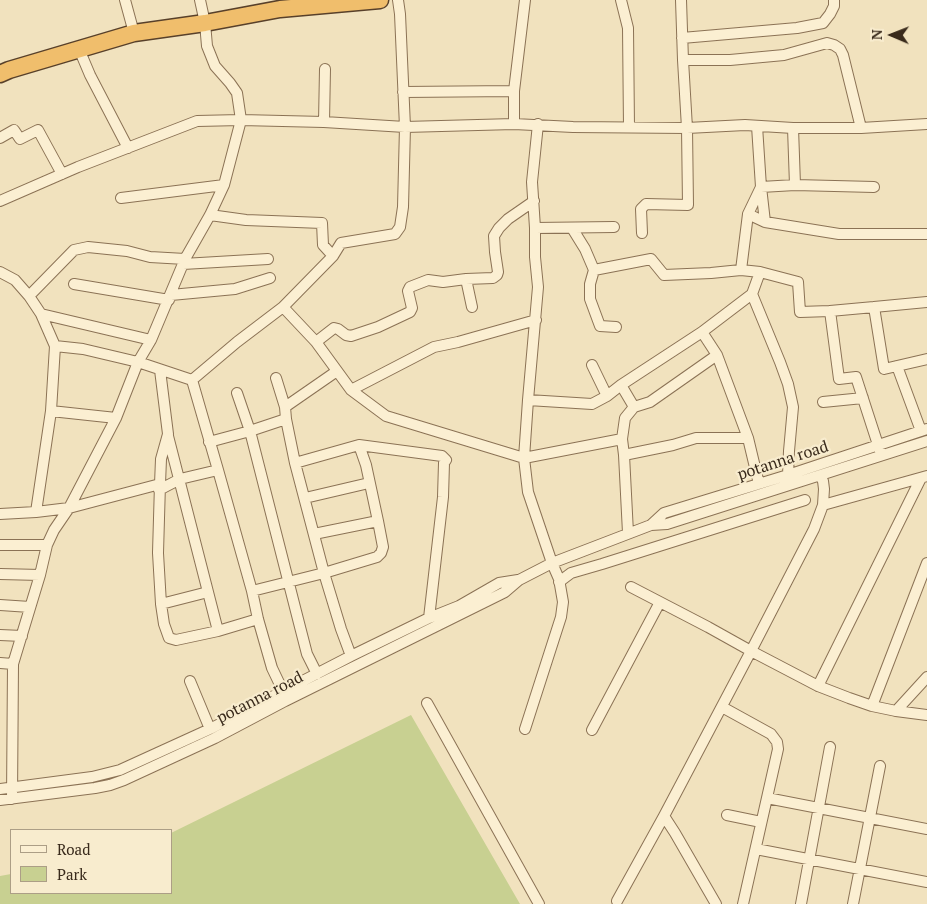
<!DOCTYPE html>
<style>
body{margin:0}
#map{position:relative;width:927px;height:904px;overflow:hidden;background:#f1e2be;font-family:"PT Serif",serif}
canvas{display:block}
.legend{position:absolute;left:10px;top:829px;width:162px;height:65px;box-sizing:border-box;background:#f8ecce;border:1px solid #ac9e86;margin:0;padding:6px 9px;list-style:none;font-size:15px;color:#392a1b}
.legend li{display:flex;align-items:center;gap:10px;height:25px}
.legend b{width:25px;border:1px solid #ac9e86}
.north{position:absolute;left:867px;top:10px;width:50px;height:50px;-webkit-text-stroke:4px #f8ecce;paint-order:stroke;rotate:271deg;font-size:14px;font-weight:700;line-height:20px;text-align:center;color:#392a1b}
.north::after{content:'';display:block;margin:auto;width:18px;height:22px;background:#392a1b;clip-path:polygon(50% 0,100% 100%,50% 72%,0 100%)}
</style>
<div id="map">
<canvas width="927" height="904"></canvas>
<ul class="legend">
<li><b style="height:6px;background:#fbefd2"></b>Road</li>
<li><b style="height:14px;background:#c8d091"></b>Park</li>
</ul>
<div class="north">N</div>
</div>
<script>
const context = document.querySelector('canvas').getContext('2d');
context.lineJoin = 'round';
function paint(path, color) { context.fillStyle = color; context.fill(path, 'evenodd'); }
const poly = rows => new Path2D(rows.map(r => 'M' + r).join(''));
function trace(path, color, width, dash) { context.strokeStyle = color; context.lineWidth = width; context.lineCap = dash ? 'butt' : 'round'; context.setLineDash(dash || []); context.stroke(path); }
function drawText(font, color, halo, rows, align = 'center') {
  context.font = font + ' "PT Serif",serif'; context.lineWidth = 4.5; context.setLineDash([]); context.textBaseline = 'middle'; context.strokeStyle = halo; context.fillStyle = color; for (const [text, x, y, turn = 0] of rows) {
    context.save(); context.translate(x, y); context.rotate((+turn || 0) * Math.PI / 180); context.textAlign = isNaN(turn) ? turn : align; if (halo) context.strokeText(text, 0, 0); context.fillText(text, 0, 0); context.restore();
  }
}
paint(poly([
 [411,715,520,904,0,904,0,876,11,874,11,893,171,893,171,833]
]), '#c8d091');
const minor = poly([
 [125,0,134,33],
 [621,0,628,28,629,127],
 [682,38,797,28,823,23,830,14,834,6,834,0],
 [79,49,90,75,128,148],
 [683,60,730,60,784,55,827,43,834,45,840,49,843,55,861,128],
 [403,92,514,91],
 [324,122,325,69],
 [514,124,514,91,525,0],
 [757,126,761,187,765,222],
 [793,128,795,185],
 [0,138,14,130,20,139,38,130,62,174],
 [121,198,224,185],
 [0,201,78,167,197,121,241,120,324,122,405,127,514,124,573,127,687,128,745,125,793,128,861,128,927,124],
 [748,214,765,222,839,234,927,234],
 [210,215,246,220,322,223,323,245,333,256],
 [535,228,614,227],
 [572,228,585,249,594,270,651,259,664,275,711,273,741,270,760,272,798,282,800,312,830,311,874,307,884,369,927,359],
 [642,233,641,209,646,204,688,205,687,128,683,60,681,0],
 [183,264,268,259],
 [594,270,590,284,590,299,600,326,616,327],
 [741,270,748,214,761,187,795,185,874,187],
 [0,272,15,280,29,296,74,250,88,247,127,251,150,257,185,259],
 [466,279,472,307],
 [74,284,169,300],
 [752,294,760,272],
 [171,295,235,289,270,278],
 [29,296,41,314,55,346,51,411,116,418],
 [283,307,316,342,351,390,386,416,524,458,622,439],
 [874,307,927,302],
 [830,311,839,379,856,377,880,451],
 [41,314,151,340],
 [702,332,717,355,748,438,759,484],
 [316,342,334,328,338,329,346,335,351,336,378,327,410,312,412,308,408,291,410,287,428,280,443,282,466,279,493,278,497,275,498,272,495,252,494,236,499,228,508,219,534,201],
 [55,346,83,349,138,362,192,380,237,342,283,307,333,256,341,243,395,234,400,227,403,207,405,127,400,14,398,0],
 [592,365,607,396],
 [897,366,921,431],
 [160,370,168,434,161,459,160,484,158,553,161,604,164,624,169,638,176,640,218,631,258,619],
 [276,378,285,407,286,419,295,463,324,573,341,629,351,656],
 [192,380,218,470,252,591,258,619,272,668,283,691],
 [621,385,634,407],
 [351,390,434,347,458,342,536,320],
 [237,393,250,431,299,623,307,654,317,674],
 [528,400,592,404,607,396,621,385,702,332,752,294,780,362,788,384,793,407,789,451,788,475],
 [823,402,863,398],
 [285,407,337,371],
 [209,442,250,431,286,419],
 [624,455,673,445,696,438,748,438],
 [295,463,359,445,442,456,446,460,444,463,443,497,429,618],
 [820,476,823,481,824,489,823,505],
 [159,490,180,479,218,470],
 [305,498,369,483],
 [36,512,51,411],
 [0,514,36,512,69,508,160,484],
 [651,525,664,513,788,475,927,429],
 [628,533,624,455,622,439,625,418,634,407,650,402,717,355],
 [314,534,378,521],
 [0,545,47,545],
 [0,574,40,575],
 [559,582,571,573,602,564,805,500],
 [631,587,708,627,751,651,818,686,849,698,872,706,896,711,927,715],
 [252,591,324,573,377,557,381,553,383,547,378,521,366,465,359,445],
 [208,592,218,631],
 [161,604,208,592,168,436],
 [0,605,30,607],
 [0,635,22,636],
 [0,663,13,664],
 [190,681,210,729],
 [818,686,921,478],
 [427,703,539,904],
 [872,706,927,563],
 [722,707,771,734,777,742,778,749,743,904],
 [896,711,927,677],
 [525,729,561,617,563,602,559,579,552,563,528,492,524,458,528,400,538,287,535,257,535,228,532,182,538,124],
 [592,730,660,602],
 [0,789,92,777,120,770,210,729,351,656,429,618,459,606,499,583,518,580],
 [767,798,927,829],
 [12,799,13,664,40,575,47,545,54,530,69,508,116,418,138,362,151,340,185,259,210,215,224,185,241,120,237,93,230,83,215,66,207,46,205,23,200,0],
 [0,800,95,788,110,785,124,780,215,738,285,701,505,592,519,580,552,563,651,525,667,524,927,441],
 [727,815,761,822],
 [664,816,675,833,716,904],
 [756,849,927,882],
 [617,901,664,816,751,651,814,529,823,505,927,476],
 [801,904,830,747],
 [853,904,880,766]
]);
const trunk = poly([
 [0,74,9,70,134,33,205,23,280,9,380,0]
]);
trace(minor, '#8b7255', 12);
trace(trunk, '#58402a', 19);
trace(minor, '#fbefd2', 10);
trace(trunk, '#f0be6c', 16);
drawText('16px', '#392a1b', '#f8ecce', [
 ["potanna road",783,461,-18],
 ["potanna road",260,698,-27]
]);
</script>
